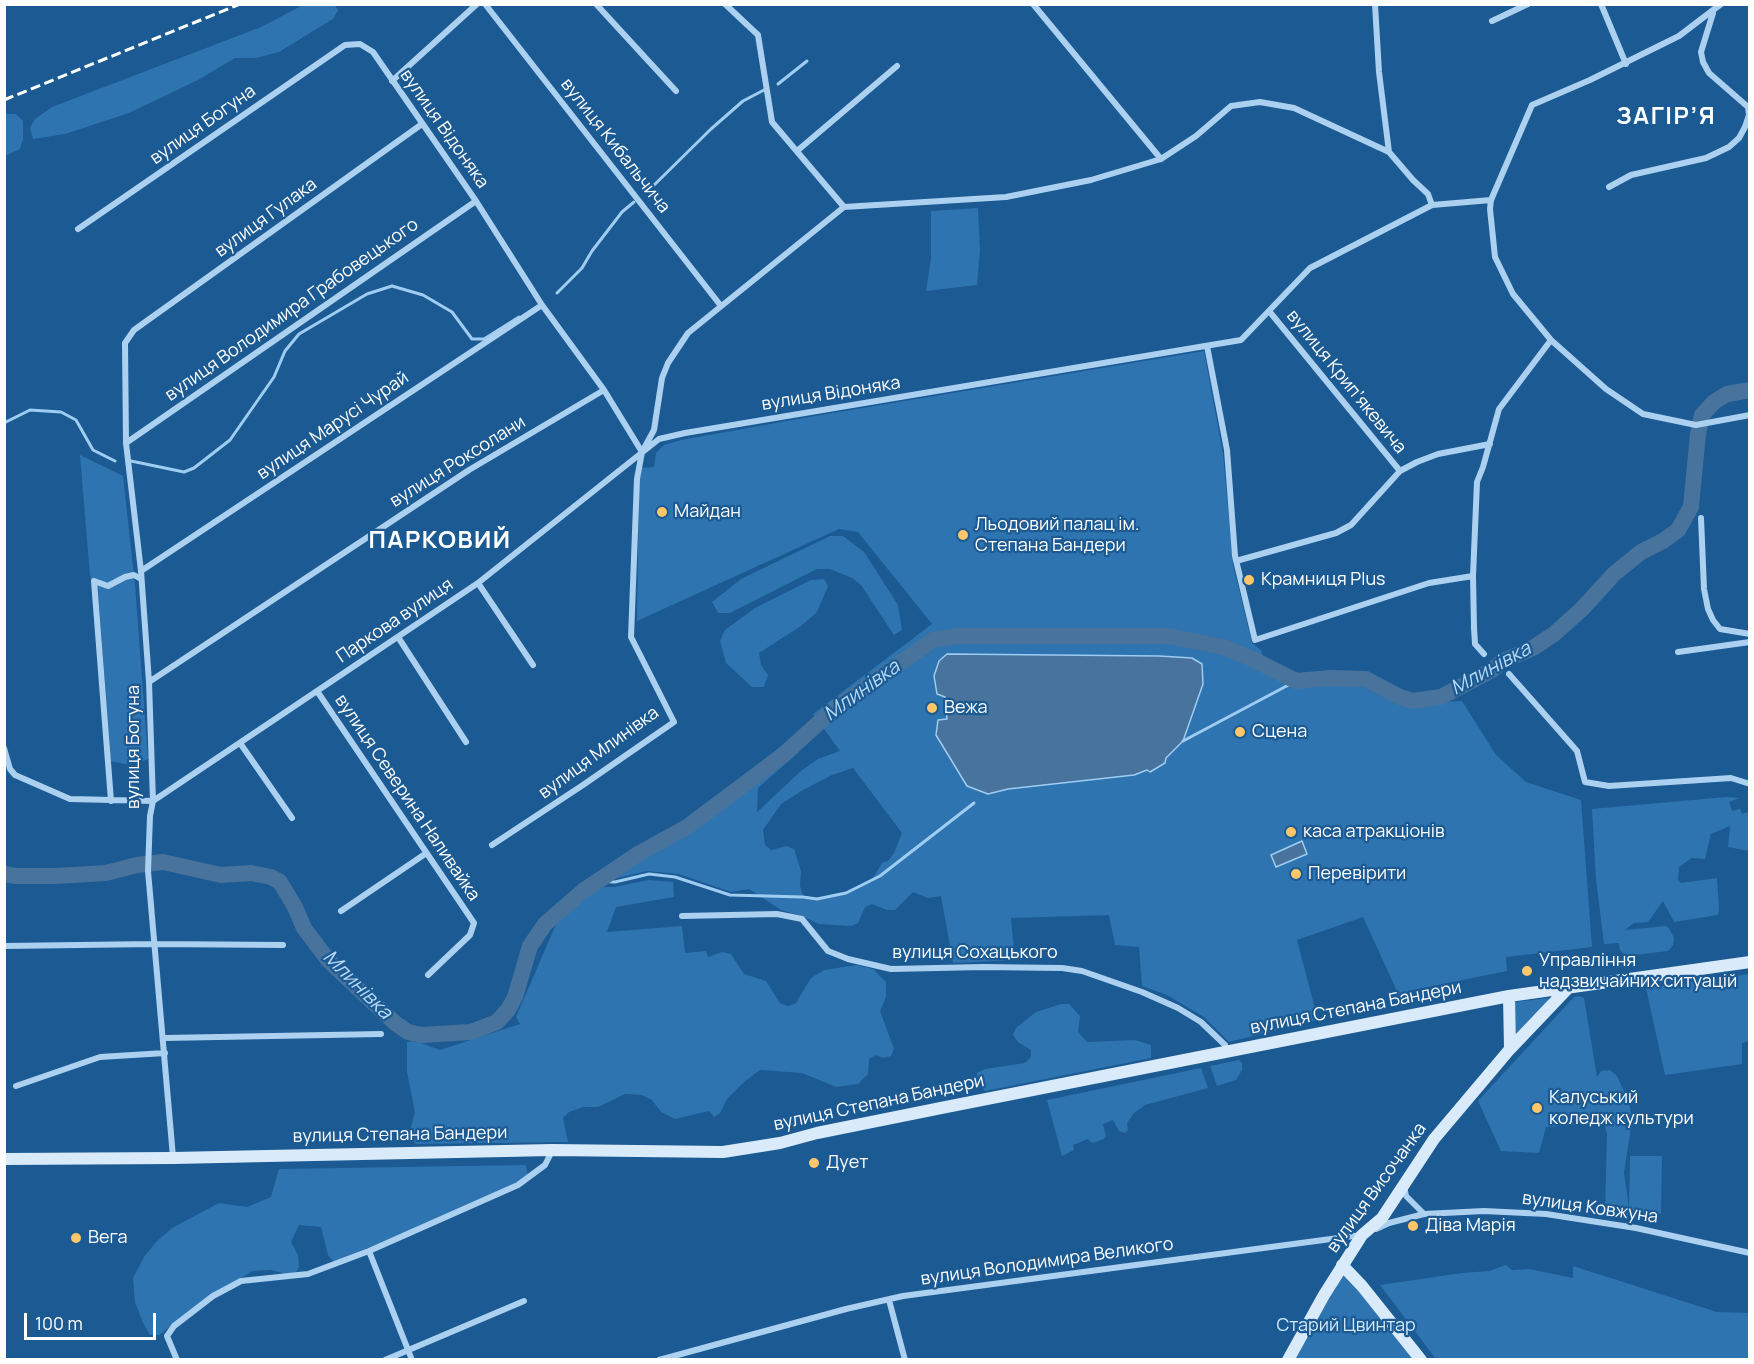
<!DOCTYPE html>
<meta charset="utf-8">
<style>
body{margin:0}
#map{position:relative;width:1754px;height:1364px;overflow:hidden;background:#1b5a93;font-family:Manrope,sans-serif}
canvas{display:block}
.frame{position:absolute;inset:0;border:6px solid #fff;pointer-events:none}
.scale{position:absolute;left:24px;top:1313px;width:132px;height:27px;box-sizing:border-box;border:3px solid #fff;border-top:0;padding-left:8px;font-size:18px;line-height:21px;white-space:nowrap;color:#fff;-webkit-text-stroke:4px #1b5a93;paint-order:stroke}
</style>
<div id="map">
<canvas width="1754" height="1364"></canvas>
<div class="frame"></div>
<div class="scale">100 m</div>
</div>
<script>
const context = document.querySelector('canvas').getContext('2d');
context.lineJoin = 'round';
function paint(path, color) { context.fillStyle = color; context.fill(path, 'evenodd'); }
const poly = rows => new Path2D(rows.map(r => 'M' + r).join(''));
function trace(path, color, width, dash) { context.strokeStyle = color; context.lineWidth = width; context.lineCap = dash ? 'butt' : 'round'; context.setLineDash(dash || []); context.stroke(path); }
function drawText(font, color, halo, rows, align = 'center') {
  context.font = font + ' Manrope,sans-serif'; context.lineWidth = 4.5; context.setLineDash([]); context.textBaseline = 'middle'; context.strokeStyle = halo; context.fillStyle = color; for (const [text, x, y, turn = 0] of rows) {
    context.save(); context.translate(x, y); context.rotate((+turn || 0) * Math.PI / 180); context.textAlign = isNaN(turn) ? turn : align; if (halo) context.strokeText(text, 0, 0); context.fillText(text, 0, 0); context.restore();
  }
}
paint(poly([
 [303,5,335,5,338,10,333,19,279,52,256,58,235,58,198,80,129,113,65,134,33,139,30,128,35,119,52,107,261,27],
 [5,114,16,114,23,121,23,139,20,149,5,156],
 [978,208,980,250,977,285,926,291,931,259,931,211],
 [1204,351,1223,454,1233,565,1252,643,1261,650,1264,660,1307,685,1364,684,1409,704,1462,701,1496,755,1526,782,1581,800,1592,947,1506,957,1507,971,1408,991,1400,1007,1396,989,1363,917,1297,940,1318,1020,1229,1042,1204,1017,1167,995,1142,986,1139,947,1115,945,1109,915,1011,918,1015,960,953,963,941,896,928,898,913,892,895,910,887,910,872,904,865,907,858,923,851,926,819,924,804,917,781,910,749,889,731,892,679,874,647,871,613,879,611,878,641,856,683,836,685,822,795,735,802,744,799,752,758,788,757,812,802,770,818,759,840,751,813,714,932,624,858,532,839,529,637,621,639,481,642,468,654,467,656,453,664,445,681,440,815,416],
 [853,768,902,833,894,853,888,861,882,863,873,878,846,893,817,899,803,896,800,886,801,871,794,849,786,846,771,850,765,845,763,830,781,804,803,790,832,775],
 [80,455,123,476,135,585,148,759,139,763,124,764,111,761,98,591,90,576],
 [830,536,843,536,864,552,898,605,902,630,894,635,861,585,852,578,830,569,817,569,730,613,718,613,712,602,741,579],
 [824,579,828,586,817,612,801,626,759,653,761,665,768,675,764,687,752,687,726,663,720,641,725,630,755,608,811,580],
 [1726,797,1739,798,1729,802,1732,811,1740,809,1742,814,1749,812,1749,851,1728,847,1730,826,1711,834,1705,859,1692,858,1679,867,1678,880,1681,883,1717,878,1719,910,1718,915,1674,922,1663,901,1648,922,1634,923,1625,930,1666,926,1669,928,1674,938,1673,945,1668,951,1626,956,1620,950,1619,943,1604,944,1596,879,1592,809],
 [649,880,673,882,674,897,616,907,607,932,682,926,685,953,706,951,708,957,722,952,731,954,744,974,766,981,780,1003,788,1006,796,1003,811,978,824,970,857,965,873,969,886,982,886,997,880,1011,894,1049,891,1056,883,1058,876,1055,869,1059,868,1074,858,1084,836,1087,802,1073,760,1070,744,1082,727,1099,720,1113,714,1117,709,1111,675,1119,661,1112,652,1100,642,1095,625,1094,598,1107,583,1107,569,1112,563,1118,568,1142,416,1144,412,1140,410,1131,415,1112,407,1072,407,1042,416,1041,440,1050,520,1024,516,1017,557,922,599,887,615,887],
 [1749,974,1749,1041,1742,1043,1742,1064,1665,1075,1646,988],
 [1580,996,1584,998,1597,1077,1601,1071,1610,1070,1617,1076,1629,1102,1632,1120,1624,1173,1629,1207,1630,1156,1662,1156,1661,1214,1629,1213,1624,1219,1605,1213,1607,1134,1604,1123,1546,1127,1539,1153,1501,1151,1478,1101,1574,997],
 [1548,998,1549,1000,1515,1037,1515,1002],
 [1061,1004,1069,1004,1080,1016,1078,1032,1087,1042,1135,1040,1151,1045,1151,1058,985,1091,977,1080,977,1073,985,1069,1025,1063,1031,1057,1031,1050,1018,1042,1013,1035,1016,1028,1036,1012],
 [1239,1060,1242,1063,1242,1070,1236,1080,1217,1086,1210,1066],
 [1201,1068,1208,1088,1145,1105,1134,1113,1127,1123,1128,1130,1125,1133,1119,1131,1113,1120,1103,1124,1106,1136,1104,1139,1092,1143,1088,1139,1073,1145,1074,1150,1062,1156,1047,1100],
 [526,1165,528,1177,518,1185,334,1262,328,1255,321,1227,299,1225,291,1242,298,1255,299,1267,294,1276,271,1270,253,1271,216,1292,159,1335,150,1335,143,1323,135,1302,133,1278,144,1257,156,1242,172,1228,219,1203,247,1207,271,1197,279,1169],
 [1342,1265,1415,1360,1289,1360],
 [1506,1265,1512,1270,1529,1269,1573,1278,1573,1266,1717,1312,1749,1313,1749,1359,1436,1359,1380,1285,1462,1273,1489,1271]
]), '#2e74b1');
const water = poly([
 [947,654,1159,656,1192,658,1202,664,1203,684,1183,741,1166,758,1165,763,1150,772,1147,770,1134,775,1008,789,988,794,967,786,936,735,938,720,947,719,945,697,937,694,934,676,939,661,947,654],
 [1302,841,1307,854,1276,867,1271,855,1302,841]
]);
paint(water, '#47739c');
trace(water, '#9fccf1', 1.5);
trace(poly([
 [778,84,807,61],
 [647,192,711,129,743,101,764,90],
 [557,293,582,268,592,251,622,212,634,202],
 [4,423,30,410,61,412,76,420,93,450,115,461],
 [131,461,184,472,194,468,230,440,274,377,285,351,299,334,367,294,392,286,423,295,452,312,472,339,484,339,519,317],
 [4,564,4,565],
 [1183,741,1296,681],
 [598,881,615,882,649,874,675,877,730,895,803,897,817,899,846,893,880,876,974,803]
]), '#9fccf1', 3);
trace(poly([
 [4,874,16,876,56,876,106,873,137,865,163,862,221,875,251,873,271,877,280,882,295,907,304,928,328,960,395,1023,408,1032,422,1035,471,1032,497,1022,508,1010,515,997,530,946,545,924,583,891,638,854,687,827,782,756,834,709,933,640,958,636,1169,636,1223,647,1248,657,1296,681,1331,678,1366,679,1400,697,1413,701,1441,697,1492,670,1503,661,1533,648,1554,634,1581,610,1614,574,1641,552,1663,541,1678,530,1691,507,1698,434,1702,415,1714,402,1727,394,1750,390]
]), '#47739c', 16);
trace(poly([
 [485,4,721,306],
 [596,4,676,91],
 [725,4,758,35,772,122,844,207],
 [1033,4,1161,159],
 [1375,4,1379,72,1389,152],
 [1601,4,1626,64],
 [1721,4,1679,36,1590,80,1532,105,1491,200,1490,209,1495,257,1513,294,1551,340,1606,389,1643,414,1696,425,1750,415],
 [1492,21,1528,4],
 [392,81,477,4],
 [797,151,897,66],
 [1609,187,1631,175,1706,158,1729,147,1739,138,1745,127,1749,115,1748,107,1709,73,1703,62,1701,52,1713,13],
 [78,229,345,45,360,44,373,52,476,201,542,305,604,390,642,452],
 [1269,311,1400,471],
 [1207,346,1227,450,1235,556,1255,640,1429,583,1473,576],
 [126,443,476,201],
 [1701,518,1704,589,1708,609,1713,620,1720,629,1750,634],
 [1236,561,1336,533,1351,525,1400,471,1417,462,1438,454,1490,444],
 [141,571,542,305],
 [478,583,533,665],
 [398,637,466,742],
 [1678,652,1750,642],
 [1484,654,1475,644,1474,628,1473,576,1477,482,1483,467,1499,409,1551,340],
 [1509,674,1577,751,1585,782,1609,786,1731,778,1750,784],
 [149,682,469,470,604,390],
 [317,691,474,923,470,935,428,975],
 [240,743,292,818],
 [4,748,10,769,15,775,70,799,153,801],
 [111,801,94,581,108,586,125,577,134,575,141,579],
 [153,801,478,583,659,439,685,433,1241,340,1310,268,1432,205,1491,200],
 [492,845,583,785,674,722,631,637,637,479,642,452,654,430,662,378,668,363,688,333,844,207,1006,197,1091,180,1161,159,1196,136,1231,106,1260,102,1294,108,1389,152,1413,180,1428,194,1432,205],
 [341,911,425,854],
 [682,916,777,914,802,919,828,951,848,959,891,969,983,967,1062,968,1082,971,1142,992,1178,1008,1201,1022,1225,1045,1226,1051],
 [4,946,154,944,283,945],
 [164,1038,381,1034],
 [16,1086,100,1057,165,1053],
 [173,1157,148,871,150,816,153,801,149,682,141,571,126,443,125,343,134,330,422,124],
 [1404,1186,1406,1196,1424,1214],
 [1376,1229,1389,1223,1424,1214,1484,1211,1546,1214,1636,1228,1750,1253],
 [369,1251,412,1360],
 [889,1300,905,1360],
 [177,1360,167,1336,174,1326,213,1296,241,1281,308,1274,369,1251,518,1185,545,1165,552,1151],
 [385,1360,524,1301],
 [659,1360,846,1309,903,1296,1361,1235]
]), '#acd0ef', 6);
trace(poly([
 [1509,996,1510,1049],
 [4,1159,173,1158,552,1150,723,1152,780,1143,817,1133,946,1107,1509,996,1750,962],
 [1342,1265,1362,1286,1421,1360],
 [1288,1360,1324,1295,1362,1235,1382,1218,1434,1139,1510,1049,1570,986]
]), '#d9ebfb', 12);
trace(poly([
 [4,100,240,4]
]), '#fff', 3, [10, 4.5]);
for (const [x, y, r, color] of [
 [662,512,6,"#ffc76a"],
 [963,535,6,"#ffc76a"],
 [1249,580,6,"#ffc76a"],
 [932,708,6,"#ffc76a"],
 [1240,732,6,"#ffc76a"],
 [1291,832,6,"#ffc76a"],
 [1296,874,6,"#ffc76a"],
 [1527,971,6,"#ffc76a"],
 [1537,1108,6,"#ffc76a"],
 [814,1163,6,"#ffc76a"],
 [1413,1226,6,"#ffc76a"],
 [76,1238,6,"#ffc76a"]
]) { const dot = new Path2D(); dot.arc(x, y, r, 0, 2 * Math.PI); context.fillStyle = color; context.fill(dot); trace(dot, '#1b5a93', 2); }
drawText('18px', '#fff', '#1b5a93', [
 ["вулиця Богуна",203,125,-35],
 ["вулиця Відоняка",444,129,55],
 ["вулиця Кибальчича",615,146,52],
 ["вулиця Гулака",266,218,-36],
 ["вулиця Володимира Грабовецького",292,310,-35],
 ["вулиця Крипʼякевича",1346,382,51],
 ["вулиця Відоняка",831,394,-9],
 ["вулиця Марусі Чурай",333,426,-34],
 ["вулиця Роксолани",458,462,-32],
 ["Паркова вулиця",395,621,-34],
 ["вулиця Богуна",134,747,-90],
 ["вулиця Млинівка",599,753,-36],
 ["вулиця Северина Наливайка",407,798,56],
 ["вулиця Сохацького",975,953],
 ["вулиця Степана Бандери",1356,1008,-11],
 ["вулиця Степана Бандери",879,1103,-12],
 ["вулиця Степана Бандери",400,1135,-1],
 ["вулиця Височанка",1377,1188,-54],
 ["вулиця Ковжуна",1590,1208,8],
 ["вулиця Володимира Великого",1047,1262,-8]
]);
drawText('18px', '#fff', '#1b5a93', [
 ["Майдан",674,512],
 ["Льодовий палац ім.",975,525],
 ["Степана Бандери",975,546],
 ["Крамниця Plus",1261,580],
 ["Вежа",944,708],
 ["Сцена",1252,732],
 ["каса атракціонів",1303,832],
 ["Перевірити",1308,874],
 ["Управління",1539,961],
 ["надзвичайних ситуацій",1539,982],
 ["Калуський",1549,1098],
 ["коледж культури",1549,1119],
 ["Дует",826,1163],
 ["Діва Марія",1425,1226],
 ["Вега",88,1238]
], 'left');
drawText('18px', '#d2e8fb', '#1b5a93', [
 ["Старий Цвинтар",1346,1326]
]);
drawText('italic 20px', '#b8daf6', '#1b5a93', [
 ["Млинівка",1491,669,-29],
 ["Млинівка",862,691,-36],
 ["Млинівка",357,985,45]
]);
context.letterSpacing = '1.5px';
drawText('bold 24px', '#fff', '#1b5a93', [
 ["ЗАГІР’Я",1666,117],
 ["ПАРКОВИЙ",440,541]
]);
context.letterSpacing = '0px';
</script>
